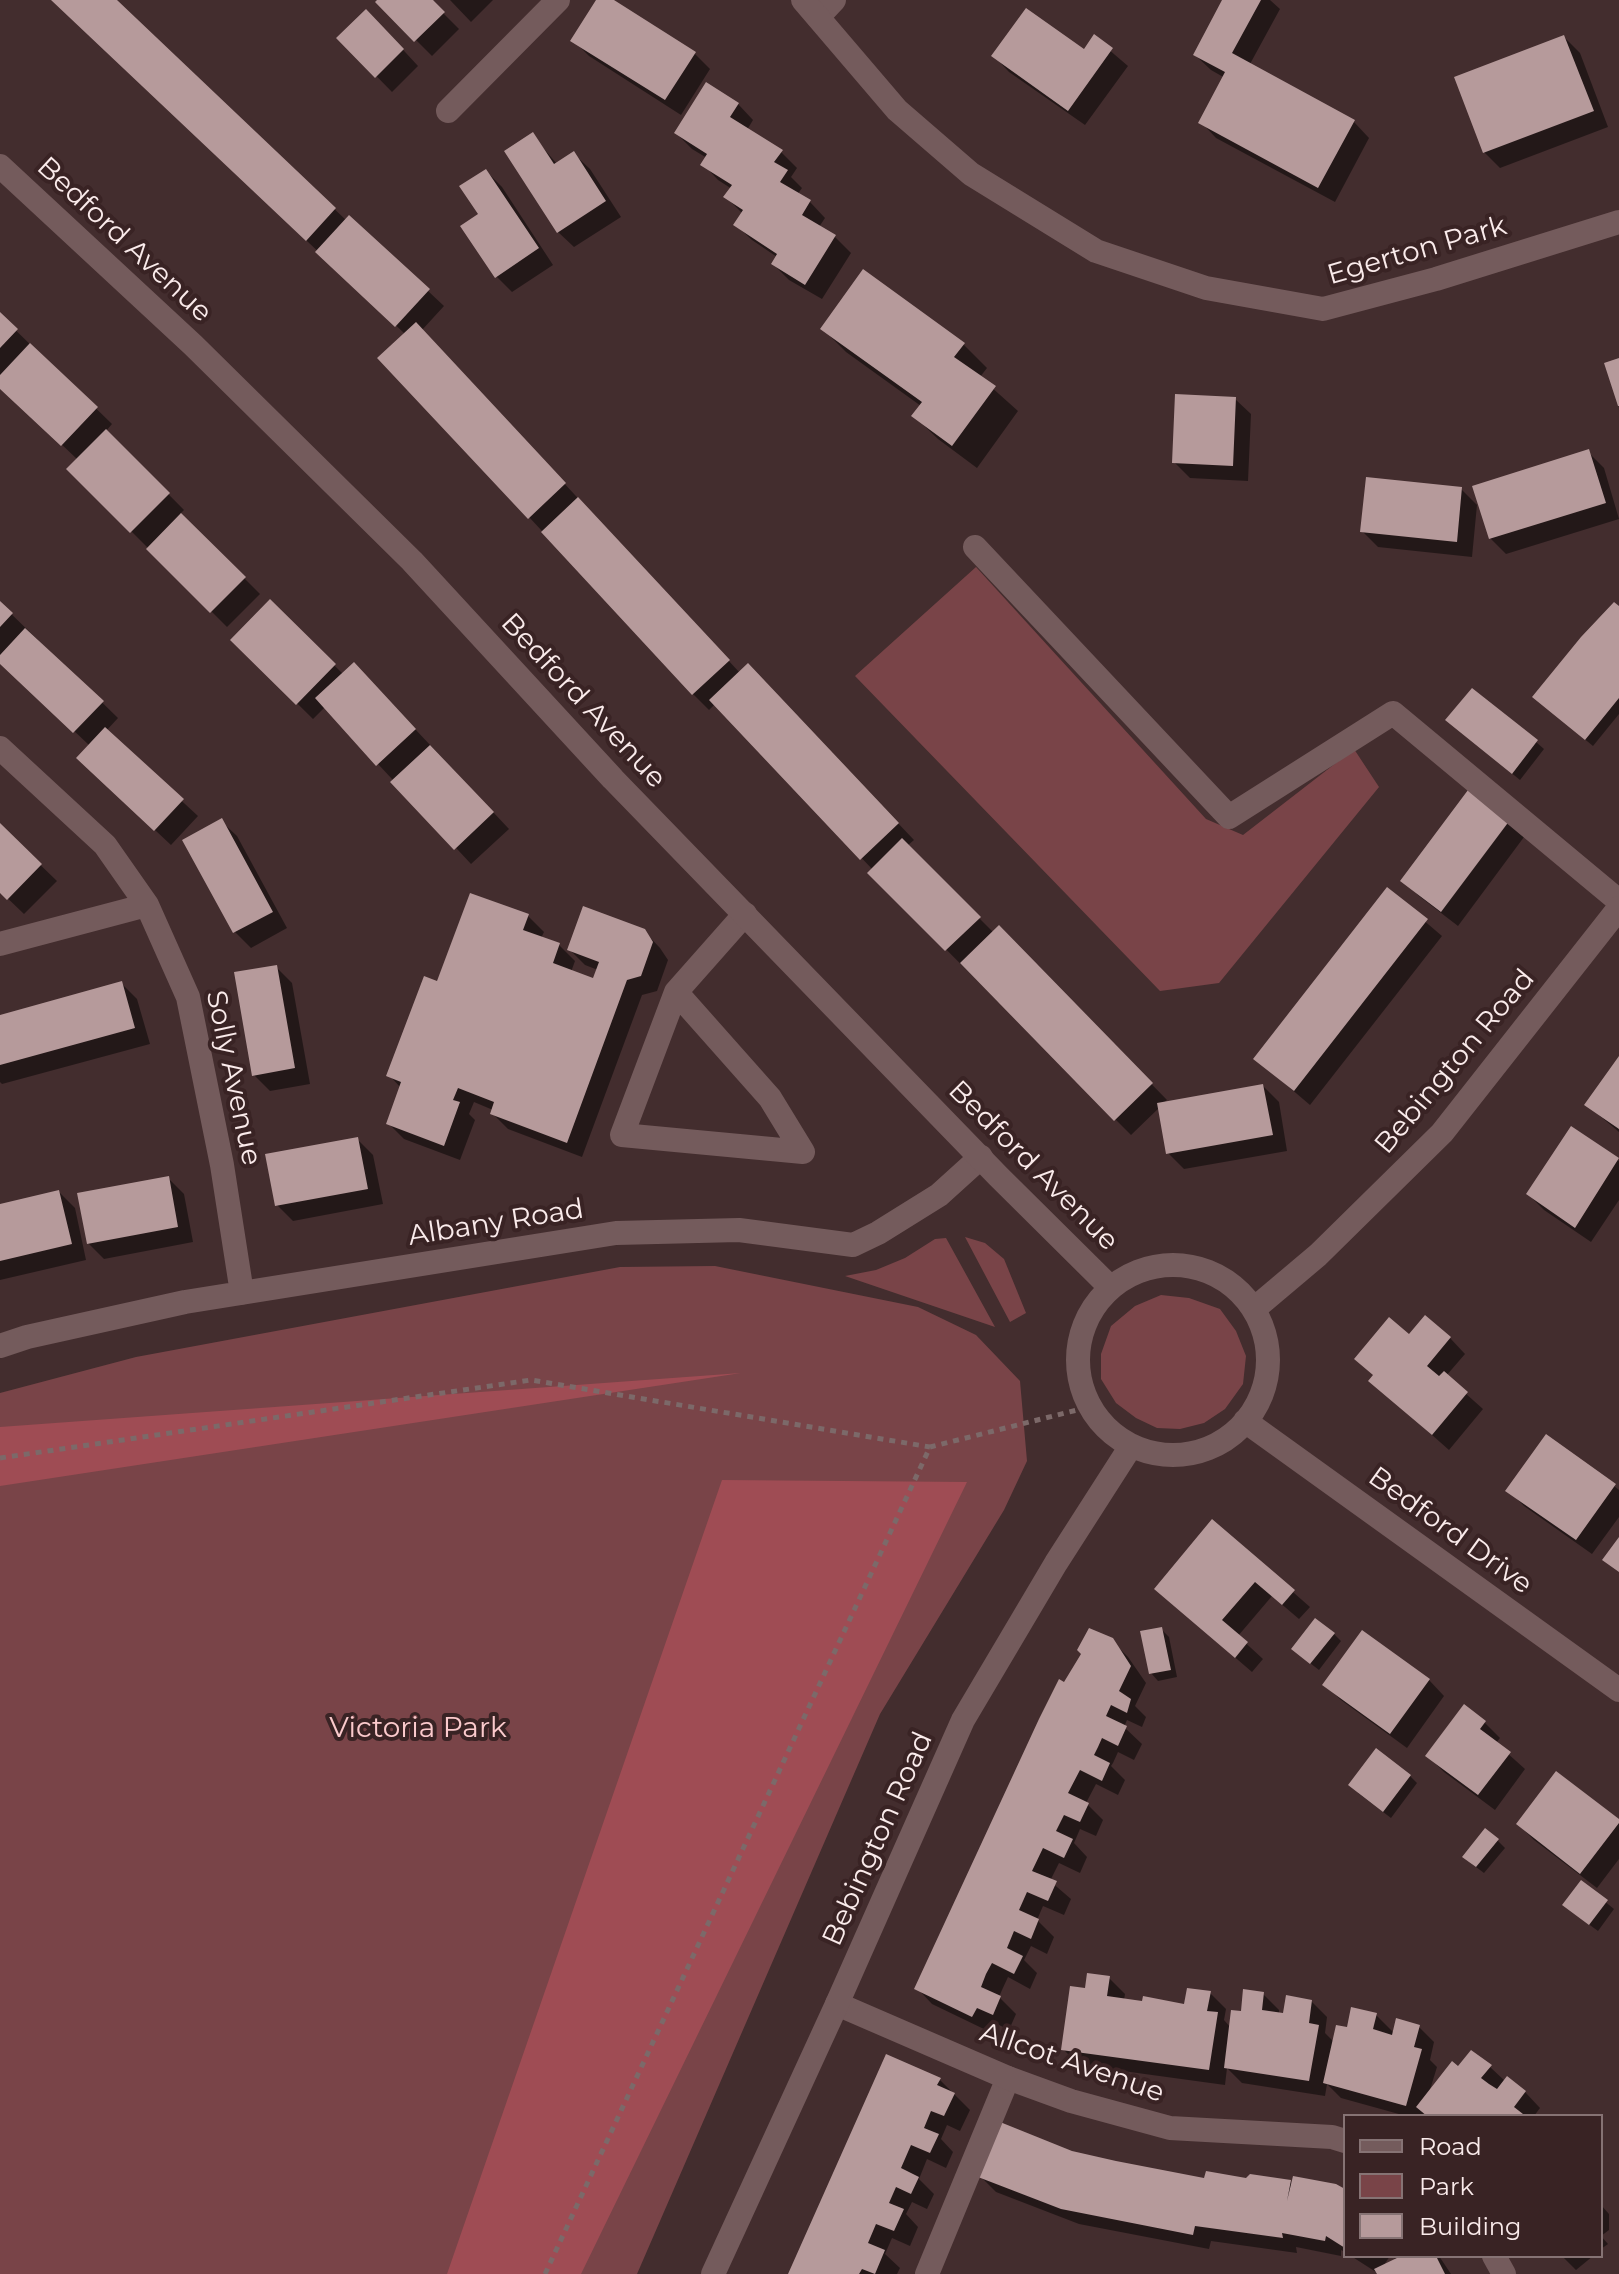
<!DOCTYPE html>
<style>
body{margin:0}
#map{position:relative;width:1619px;height:2274px;overflow:hidden;background:#432d2e;font-family:Montserrat,sans-serif}
canvas{display:block}
.legend{position:absolute;left:1343px;top:2114px;width:260px;height:144px;box-sizing:border-box;background:#392324;border:2px solid #867374;margin:0;padding:10px 14px;list-style:none;font-size:24px;color:#faebeb}
.legend li{display:flex;align-items:center;gap:16px;height:40px}
.legend b{width:40px;border:2px solid #867374}
</style>
<div id="map">
<canvas width="1619" height="2274"></canvas>
<ul class="legend">
<li><b style="height:10px;background:#745b5c"></b>Road</li>
<li><b style="height:22px;background:#794448"></b>Park</li>
<li><b style="height:22px;background:#b69a9b"></b>Building</li>
</ul>
</div>
<script>
const context = document.querySelector('canvas').getContext('2d');
context.lineJoin = 'round';
function paint(path, color) { context.fillStyle = color; context.fill(path, 'evenodd'); }
const poly = rows => new Path2D(rows.map(r => 'M' + r).join(''));
function trace(path, color, width, dash) { context.strokeStyle = color; context.lineWidth = width; context.lineCap = dash ? 'butt' : 'round'; context.setLineDash(dash || []); context.stroke(path); }
function drawText(font, color, halo, rows, align = 'center') {
  context.font = font + ' Montserrat,sans-serif'; context.lineWidth = 8; context.setLineDash([]); context.textBaseline = 'middle'; context.strokeStyle = halo; context.fillStyle = color; for (const [text, x, y, turn = 0] of rows) {
    context.save(); context.translate(x, y); context.rotate((+turn || 0) * Math.PI / 180); context.textAlign = isNaN(turn) ? turn : align; if (halo) context.strokeText(text, 0, 0); context.fillText(text, 0, 0); context.restore();
  }
}
paint(poly([
 [976,567,1206,819,1243,835,1354,749,1379,787,1219,983,1160,991,855,676],
 [965,1237,985,1243,1004,1259,1026,1313,1010,1322],
 [946,1238,995,1327,845,1276,876,1270,905,1258,935,1239],
 [715,1266,918,1307,976,1335,1020,1381,1027,1461,1004,1510,880,1714,637,2274,0,2274,0,1393,136,1357,620,1267],
 [1161,1295,1189,1298,1220,1309,1236,1331,1246,1356,1243,1384,1225,1409,1204,1423,1180,1429,1157,1428,1136,1418,1116,1403,1101,1379,1101,1354,1111,1326,1135,1306]
]), '#794448');
paint(poly([
 [741,1373,0,1486,0,1427],
 [722,1480,967,1482,581,2274,447,2274]
]), '#9f4c54');
paint(poly([
 [53,0,114,0,347,221,428,291,444,306,422,330,740,673,764,682,914,840,907,846,994,933,1014,943,1167,1100,1162,1104,1263,1086,1279,1102,1287,1151,1184,1169,1168,1153,1160,1107,1131,1135,870,873,873,870,715,704,709,710,693,694,529,517,405,334],
 [380,0,430,0,459,29,432,56,378,2],
 [450,0,493,0,471,22],
 [598,0,610,0,694,53,710,69,681,115,589,56,573,40],
 [1225,0,1270,0,1280,9,1250,64,1354,122,1369,138,1335,202,1216,138,1201,122,1225,78,1211,70,1195,55],
 [382,27,418,66,392,92,339,38],
 [1094,37,1128,66,1085,125,1009,72,994,56,1084,51],
 [1564,37,1580,53,1608,127,1500,168,1484,152],
 [738,104,753,120,747,130,781,152,797,168,791,177,802,188,797,195,810,202,825,218,819,227,835,237,851,253,822,299,789,280,773,264,777,257,752,240,736,225,742,213,726,197,732,189,718,180,703,164,707,158,692,149,676,133],
 [532,135,557,164,574,154,590,169,621,217,574,247,558,232],
 [486,171,502,187,553,265,512,292,496,276,481,215],
 [0,315,112,424,106,431,184,510,180,514,260,594,227,627,69,469,78,460,0,386],
 [823,329,963,344,987,368,980,377,1018,411,977,468,938,439,914,416,921,406,846,352],
 [1235,399,1251,414,1248,481,1190,478,1174,462],
 [1588,452,1604,468,1619,519,1506,554,1490,538],
 [1461,489,1477,505,1472,557,1378,547,1362,531],
 [270,602,343,674,369,680,509,829,471,864,325,707,313,719,233,640],
 [0,603,118,718,106,731,198,816,171,845,95,774,90,746,0,661],
 [1619,608,1619,714,1593,746,1542,704],
 [1455,727,1536,742,1544,749,1520,780],
 [1469,792,1524,837,1458,926,1419,896,1403,880],
 [221,821,237,836,287,928,251,948,235,932,185,841],
 [0,826,57,881,24,914,0,891],
 [1388,890,1442,936,1310,1105,1256,1059],
 [528,916,544,932,541,938,559,945,575,961,571,972,594,981,598,970,585,965,569,949,644,931,660,948,668,960,657,991,642,995,582,1157,508,1129,492,1113,493,1110,474,1102,469,1114,475,1120,460,1160,404,1139,388,1123,401,1088,389,1075,439,984],
 [276,967,292,983,310,1084,270,1091,254,1075],
 [121,983,137,999,150,1044,2,1084,0,1082,0,1017],
 [1619,1059,1619,1132,1587,1105],
 [1572,1129,1619,1161,1619,1200,1591,1242,1544,1210,1528,1194],
 [357,1139,373,1155,383,1204,293,1221,277,1205],
 [168,1178,184,1194,193,1242,104,1259,88,1243],
 [59,1192,75,1208,86,1260,0,1280,0,1206],
 [1409,1337,1450,1338,1465,1354,1446,1376,1483,1409,1449,1450,1371,1381],
 [1614,1486,1619,1490,1619,1517,1592,1554,1524,1506,1508,1490],
 [1213,1522,1310,1607,1299,1619,1272,1596,1238,1636,1263,1659,1252,1672,1173,1604],
 [1161,1629,1169,1637,1177,1677,1158,1681,1151,1673],
 [1334,1634,1341,1641,1319,1670,1301,1656],
 [1111,1640,1128,1657,1146,1683,1135,1706,1146,1717,1142,1727,1127,1720,1124,1727,1142,1744,1134,1760,1118,1752,1113,1763,1111,1766,1125,1780,1118,1795,1096,1784,1086,1803,1103,1820,1096,1836,1080,1829,1074,1843,1087,1857,1080,1873,1059,1863,1050,1881,1071,1899,1064,1915,1043,1906,1037,1920,1054,1937,1047,1954,1031,1946,1024,1960,1037,1973,1030,1989,1008,1977,1002,1990,999,1997,1016,2014,1009,2030,993,2022,988,2031,932,2004,917,1988,1065,1685],
 [1429,1680,1444,1696,1407,1748,1341,1700,1325,1685],
 [1484,1722,1500,1738,1496,1743,1525,1769,1495,1810,1444,1772,1428,1756],
 [1410,1776,1417,1783,1391,1818,1358,1793],
 [1619,1821,1619,1859,1597,1888,1534,1840,1518,1824],
 [1497,1840,1505,1848,1484,1873,1472,1864],
 [1581,1882,1614,1909,1598,1931,1572,1912],
 [1109,1978,1125,1994,1124,2000,1186,2006,1210,1993,1226,2009,1224,2020,1231,2028,1263,1994,1279,2010,1279,2015,1285,2016,1311,2001,1327,2017,1325,2033,1334,2042,1348,2029,1376,2015,1394,2033,1419,2027,1434,2042,1430,2060,1437,2067,1429,2093,1459,2068,1490,2067,1505,2081,1525,2092,1540,2108,1534,2116,1428,2116,1424,2112,1423,2116,1406,2116,1341,2098,1327,2084,1325,2096,1242,2083,1227,2068,1225,2085,1079,2065,1063,2049,1087,1990],
 [940,2080,970,2110,960,2131,947,2125,941,2139,953,2152,946,2168,927,2159,919,2179,934,2194,927,2209,912,2202,906,2214,918,2227,910,2246,892,2238,885,2254,900,2268,897,2274,790,2274],
 [1072,2153,1206,2180,1290,2182,1293,2185,1345,2191,1345,2252,1341,2250,1341,2256,1296,2247,1297,2253,1211,2241,1209,2249,1079,2224,996,2192,980,2176],
 [1601,2205,1609,2214,1609,2230,1601,2236,1608,2244,1601,2249],
 [1351,2256,1390,2256,1382,2268,1397,2260,1391,2256,1439,2256,1451,2274,1379,2274],
 [1562,2256,1593,2256,1576,2270]
]), '#0007');
paint(poly([
 [51,0,117,0,336,208,306,241],
 [377,0,433,0,445,12,414,42,375,2],
 [596,0,614,0,696,52,665,100,570,41],
 [1222,0,1261,0,1232,53,1355,120,1318,188,1198,123,1225,72,1193,55],
 [1026,8,1084,49,1094,34,1113,48,1068,111,991,56],
 [366,9,404,49,375,78,336,38],
 [1564,35,1594,111,1483,153,1454,77],
 [706,82,739,103,730,117,783,150,774,162,788,170,780,182,811,200,802,215,836,235,805,285,771,264,777,254,733,225,743,210,723,197,732,185,700,165,707,154,674,133],
 [533,132,554,164,574,151,606,201,557,233,504,151],
 [486,169,539,248,495,278,460,226,478,214,459,186],
 [349,215,430,289,395,327,315,252],
 [863,269,965,343,954,357,996,386,952,446,911,416,922,402,820,329],
 [0,312,18,329,0,348],
 [416,322,566,483,528,519,377,358],
 [30,343,98,407,61,446,0,389,0,375],
 [1619,358,1619,406,1618,406,1604,363],
 [1175,394,1236,397,1233,466,1172,463],
 [106,429,170,493,130,533,66,469],
 [1589,449,1606,503,1489,539,1472,486],
 [1366,477,1462,487,1457,542,1360,532],
 [578,497,730,660,692,695,541,532],
 [181,513,246,577,210,613,146,549],
 [270,599,336,664,296,705,230,640],
 [0,601,13,613,0,627],
 [1614,602,1619,606,1619,698,1585,740,1532,697,1581,637],
 [25,628,104,701,73,733,0,664,0,655],
 [354,662,416,729,376,766,315,698],
 [748,663,899,823,860,860,709,700],
 [1472,688,1538,740,1512,774,1445,720],
 [105,727,184,799,154,831,76,758],
 [430,745,494,812,454,850,390,782],
 [1468,790,1510,820,1441,912,1400,881],
 [222,818,273,912,233,933,182,840],
 [0,823,42,864,7,900,0,893],
 [902,838,981,917,945,951,867,873],
 [1387,887,1428,919,1294,1091,1253,1059],
 [470,893,529,914,523,930,560,943,553,963,593,978,599,962,567,950,583,906,645,929,653,942,641,976,627,980,567,1143,490,1114,494,1102,458,1088,453,1100,460,1102,444,1146,386,1124,401,1082,386,1076,424,976,437,981],
 [999,925,1153,1083,1114,1121,960,963],
 [277,965,295,1068,252,1076,234,972],
 [122,981,135,1028,0,1065,0,1015],
 [1619,1056,1619,1129,1584,1105],
 [1263,1084,1273,1135,1166,1154,1157,1103],
 [1571,1126,1619,1158,1575,1228,1526,1194],
 [358,1137,368,1189,275,1206,265,1154],
 [169,1176,178,1227,87,1244,77,1193],
 [59,1190,72,1244,0,1261,0,1204],
 [1425,1315,1451,1337,1427,1366,1439,1376,1444,1371,1468,1392,1432,1435,1368,1381,1373,1375,1354,1359,1389,1317,1409,1334],
 [1546,1434,1616,1484,1576,1540,1505,1491],
 [1212,1519,1295,1590,1282,1605,1255,1582,1222,1620,1248,1642,1235,1658,1154,1589],
 [1619,1537,1619,1572,1602,1560],
 [1315,1618,1335,1633,1310,1664,1291,1649],
 [1162,1627,1171,1670,1149,1674,1140,1631],
 [1089,1628,1113,1638,1131,1666,1119,1691,1131,1699,1127,1713,1111,1705,1106,1716,1127,1726,1118,1746,1102,1738,1098,1747,1094,1755,1110,1763,1102,1781,1080,1770,1068,1793,1089,1803,1080,1822,1064,1815,1056,1831,1073,1839,1064,1858,1043,1848,1032,1871,1057,1881,1048,1901,1027,1892,1019,1910,1039,1919,1031,1939,1014,1931,1007,1948,1023,1956,1014,1974,992,1963,986,1974,981,1987,1001,1996,993,2015,977,2008,972,2017,914,1989,1039,1719,1059,1679,1064,1682,1081,1654,1077,1650],
 [1362,1630,1430,1679,1390,1734,1322,1685],
 [1464,1704,1486,1721,1480,1729,1511,1752,1478,1795,1425,1756],
 [1376,1748,1411,1775,1383,1812,1348,1785],
 [1556,1771,1619,1819,1619,1823,1580,1874,1516,1824],
 [1485,1828,1499,1839,1476,1867,1462,1857],
 [1581,1880,1608,1900,1589,1925,1562,1905],
 [1087,1973,1110,1976,1107,1996,1142,2001,1143,1996,1184,2004,1187,1988,1211,1991,1207,2011,1218,2012,1209,2070,1061,2050,1070,1986,1085,1988],
 [1243,1989,1264,1992,1262,2010,1283,2013,1286,1995,1312,2000,1309,2023,1319,2025,1309,2081,1224,2068,1231,2010,1241,2011],
 [1351,2007,1377,2013,1373,2029,1392,2035,1396,2018,1420,2025,1414,2047,1422,2049,1406,2106,1323,2083,1336,2025,1347,2027],
 [1471,2050,1492,2065,1481,2078,1489,2084,1497,2089,1507,2076,1526,2091,1514,2107,1523,2114,1522,2116,1427,2116,1416,2107,1452,2061,1458,2066],
 [886,2054,941,2078,937,2085,955,2093,944,2116,931,2111,924,2128,939,2134,930,2153,911,2145,901,2168,919,2177,911,2194,896,2187,889,2203,904,2209,894,2231,876,2224,868,2243,885,2250,875,2274,862,2269,859,2274,788,2274],
 [1000,2122,1072,2151,1116,2161,1204,2178,1206,2171,1246,2178,1250,2174,1291,2180,1287,2201,1293,2176,1336,2184,1345,2189,1345,2248,1326,2236,1325,2241,1282,2233,1283,2238,1195,2226,1193,2235,1061,2209,978,2177],
 [1401,2256,1436,2256,1445,2274,1377,2274,1374,2269]
]), '#b69a9b');
trace(poly([
 [0,1458,531,1380,930,1447],
 [545,2274,930,1447,1089,1407]
]), '#7c6969', 5, [6, 6]);
trace(poly([
 [818,17,834,0],
 [975,547,1229,817,1393,713,1619,901],
 [676,992,770,1098,803,1152,622,1135,676,992,745,914],
 [927,2274,1008,2078]
]), '#745b5c', 24);
trace(poly([
 [803,0,897,110,971,174,1096,251,1206,288,1323,309,1436,279,1619,222],
 [448,111,558,0],
 [0,748,105,845,147,905,188,997,222,1165,242,1293],
 [0,944,147,905],
 [0,1346,27,1337,185,1302,616,1233,739,1230,853,1245,878,1233,939,1195,981,1157],
 [837,2004,1008,2078,1071,2101,1170,2128,1332,2137,1345,2141],
 [1494,2256,1504,2274]
]), '#745b5c', 24);
trace(poly([
 [0,166,193,345,412,561,613,779,998,1176,1111,1288],
 '1078 1360a95 95 0 1 1 190 0a95 95 0 1 1-190 0Z',
 [1254,1309,1318,1255,1442,1133,1619,908],
 [1245,1421,1619,1690],
 [713,2274,837,2004,963,1720,1056,1563,1131,1446]
]), '#745b5c', 24);
drawText('28px', '#faebeb', '#392324', [
 ["Bedford Avenue",124,240,43],
 ["Egerton Park",1417,251,-16],
 ["Bedford Avenue",583,701,47],
 ["Bebington Road",1455,1062,-50],
 ["Solly Avenue",233,1078,78],
 ["Bedford Avenue",1033,1166,45],
 ["Albany Road",496,1223,-9],
 ["Bedford Drive",1450,1531,36],
 ["Bebington Road",878,1839,-66],
 ["Allcot Avenue",1072,2063,19]
]);
drawText('28px', '#fbcacc', '#392324', [
 ["Victoria Park",418,1729]
]);
</script>
